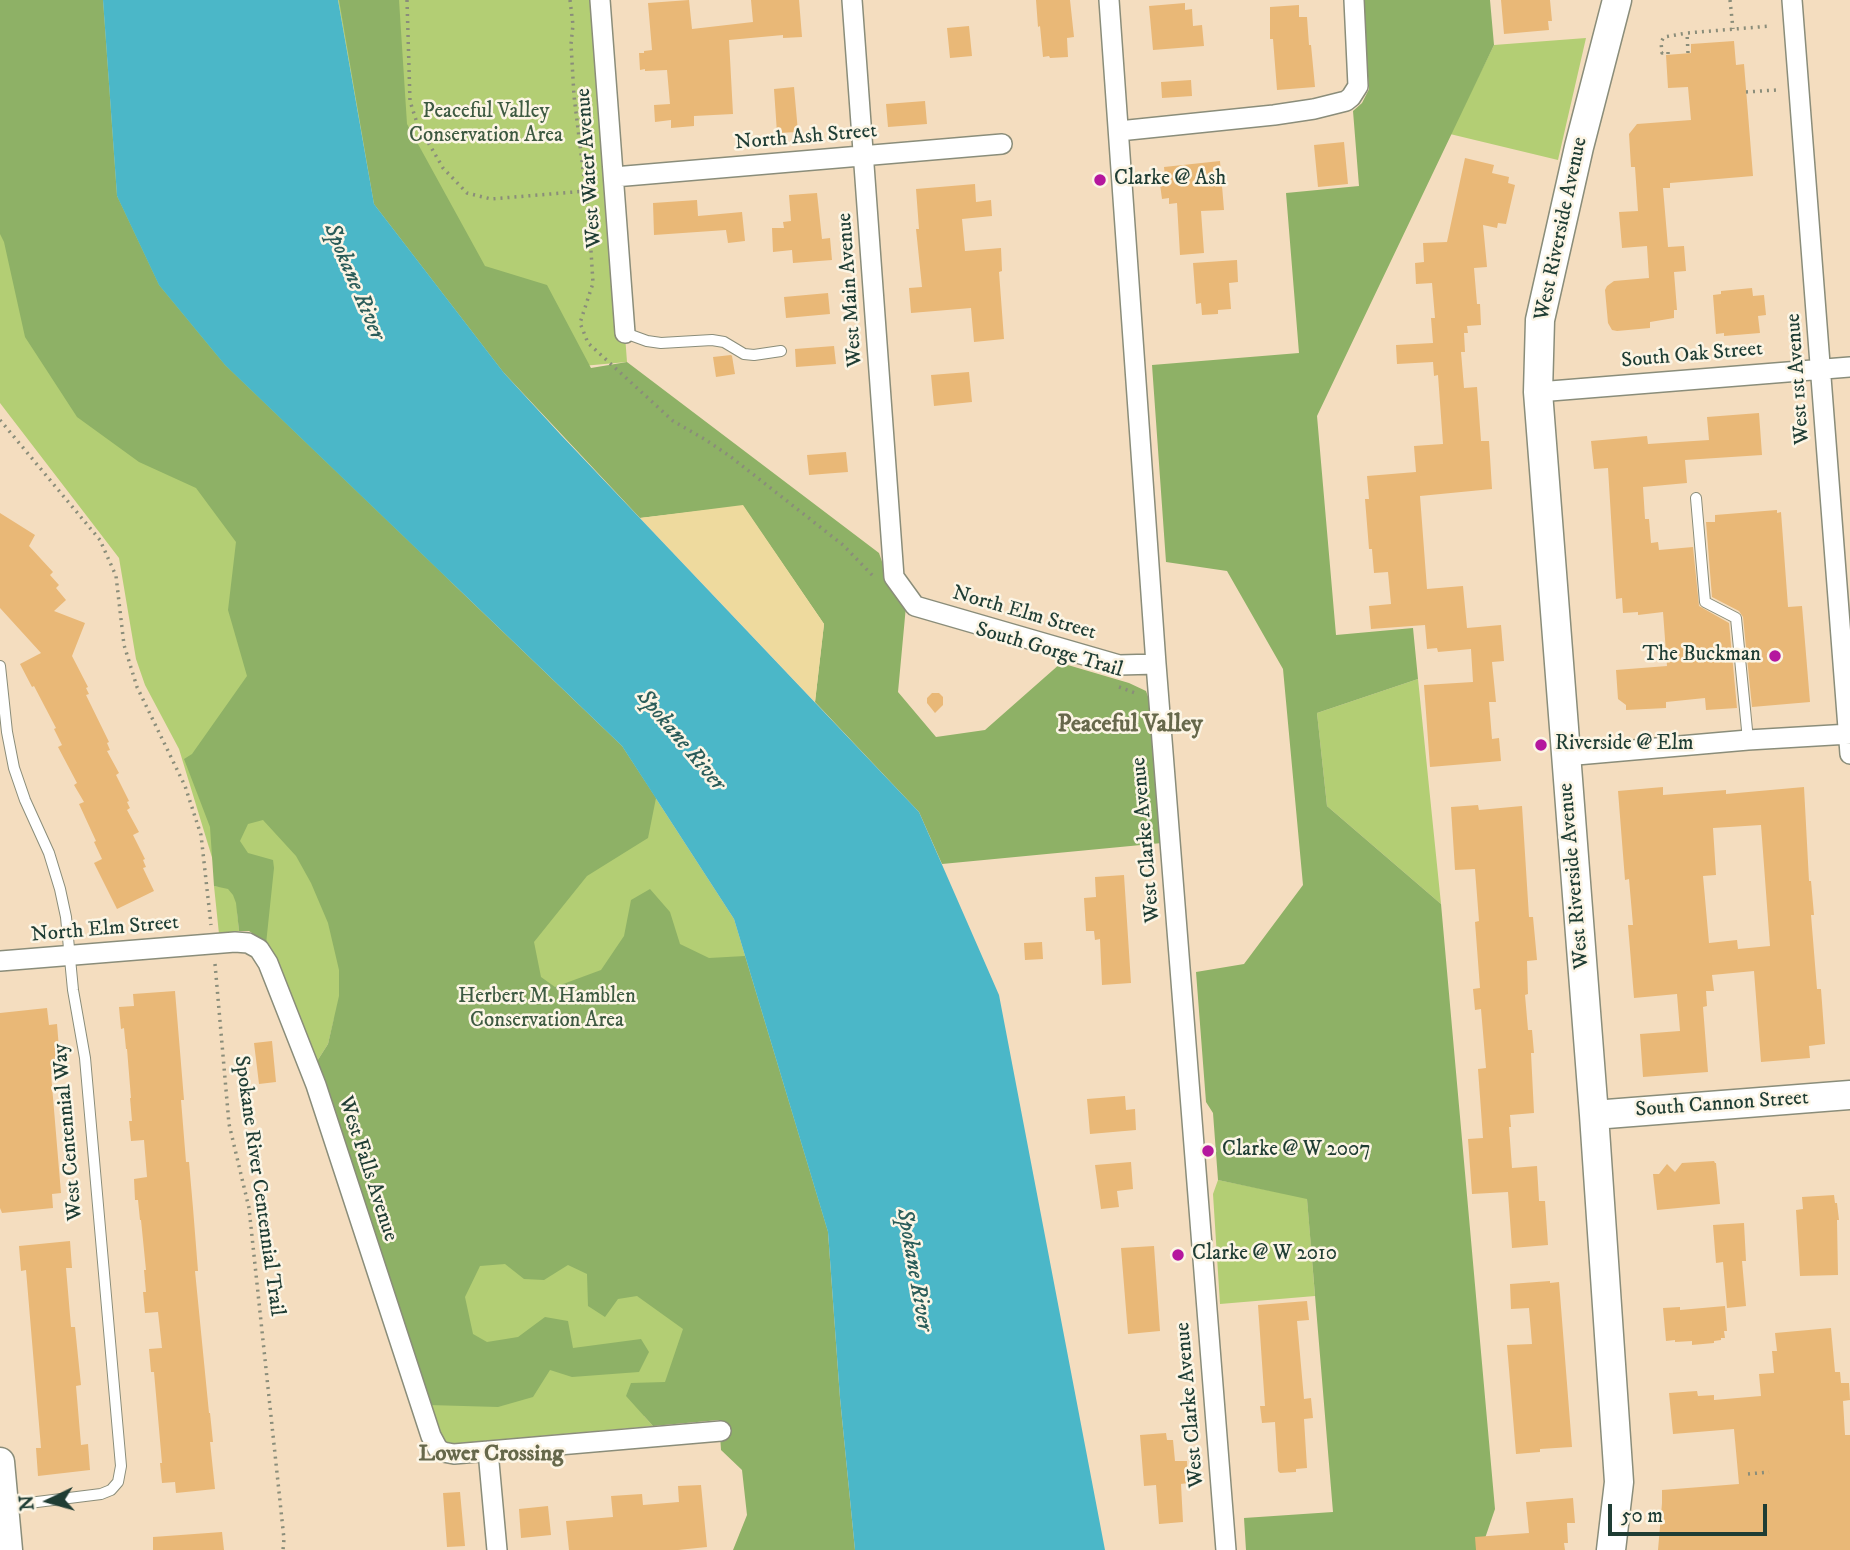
<!DOCTYPE html>
<style>
body{margin:0}
#map{position:relative;width:1850px;height:1550px;overflow:hidden;background:#f4ddbf;font-family:"IM FELL DW Pica",serif}
canvas{display:block}
.north{position:absolute;left:14px;top:1466px;width:70px;height:70px;-webkit-text-stroke:5px #fcf5e5;paint-order:stroke;rotate:265deg;font-size:19px;font-weight:700;line-height:28px;text-align:center;color:#1f3d34}
.north::after{content:'';display:block;margin:auto;width:24px;height:32px;background:#1f3d34;clip-path:polygon(50% 0,100% 100%,50% 72%,0 100%)}
.scale{position:absolute;left:1608px;top:1504px;width:159px;height:32px;box-sizing:border-box;border:4px solid #1f3d34;border-top:0;padding-left:9px;font-size:21px;line-height:24px;white-space:nowrap;color:#1f3d34;-webkit-text-stroke:5px #fcf5e5;paint-order:stroke}
</style>
<div id="map">
<canvas width="1850" height="1550"></canvas>
<div class="north">N</div>
<div class="scale">50 m</div>
</div>
<script>
const context = document.querySelector('canvas').getContext('2d');
context.lineJoin = 'round';
function paint(path, color) { context.fillStyle = color; context.fill(path, 'evenodd'); }
const poly = rows => new Path2D(rows.map(r => 'M' + r).join(''));
function trace(path, color, width, dash) { context.strokeStyle = color; context.lineWidth = width; context.lineCap = dash ? 'butt' : 'round'; context.setLineDash(dash || []); context.stroke(path); }
function drawText(font, color, halo, rows, align = 'center') {
  context.font = font + ' "IM FELL DW Pica",serif'; context.lineWidth = 5; context.setLineDash([]); context.textBaseline = 'middle'; context.strokeStyle = halo; context.fillStyle = color; for (const [text, x, y, turn = 0] of rows) {
    context.save(); context.translate(x, y); context.rotate((+turn || 0) * Math.PI / 180); context.textAlign = isNaN(turn) ? turn : align; if (halo) context.strokeText(text, 0, 0); context.fillText(text, 0, 0); context.restore();
  }
}
paint(poly([
 [0,0,103,0,117,196,464,597,622,746,734,919,828,1232,644,1416,653,1426,450,1444,444,1443,429,1405,457,1405,334,1019,328,1044,314,1066,266,944,237,910,239,931,219,934,214,886,221,887,179,749,145,685,136,659,119,558,0,403],
 [338,0,600,0,627,362,504,373,374,204],
 [1586,38,1558,160,1450,134,1494,45],
 [1418,679,1441,904,1327,806,1317,713],
 [1218,1180,1307,1198,1315,1296,1220,1304,1213,1194]
]), '#b3ce74');
paint(poly([
 [0,0,103,0,117,196,159,285,225,365,622,746,656,798,648,838,587,876,534,942,541,977,555,987,601,970,624,936,631,900,650,889,670,912,680,944,709,958,745,956,828,1232,840,1398,855,1550,733,1550,747,1515,742,1470,721,1450,719,1420,653,1426,626,1396,631,1383,665,1382,683,1329,637,1296,618,1299,605,1317,588,1306,587,1274,568,1265,544,1280,524,1279,505,1264,480,1266,465,1297,473,1334,487,1342,518,1337,545,1317,568,1321,573,1348,641,1339,649,1352,639,1372,572,1377,550,1370,533,1397,498,1407,429,1405,314,1066,328,1044,339,996,339,970,328,923,311,883,296,856,263,820,248,824,240,841,248,853,273,860,274,868,266,944,258,937,249,931,239,931,236,903,233,895,228,889,214,886,210,827,184,759,192,754,247,676,228,610,236,542,196,488,139,462,77,417,25,337,4,242,0,234],
 [339,0,399,0,407,124,485,266,547,285,591,368,627,362,879,553,888,579,906,606,898,692,936,737,985,730,1061,663,1129,683,1146,691,1152,708,1162,843,942,864,919,812,815,702,824,624,743,506,640,518,504,373,374,204],
 [1362,0,1490,0,1494,45,1317,416,1336,635,1413,628,1418,679,1317,713,1327,806,1441,904,1495,1509,1481,1550,1246,1550,1244,1518,1333,1512,1307,1199,1218,1180,1213,1113,1206,1102,1196,972,1244,964,1303,885,1283,669,1227,571,1166,562,1152,365,1299,353,1286,193,1359,186,1353,111,1362,103,1369,89]
]), '#8eb166');
paint(poly([
 [743,505,824,624,815,702,640,518]
]), '#eeda9e');
paint(poly([
 [103,0,338,0,374,204,504,373,560,434,919,812,999,995,1105,1550,855,1550,840,1398,828,1232,734,919,622,746,225,365,159,285,117,196]
]), '#4bb7c8');
paint(poly([
 [689,0,692,29,753,22,751,0,799,0,802,37,783,38,783,35,729,40,733,114,694,116,694,126,671,128,671,120,655,122,654,105,670,104,667,70,645,71,645,69,640,70,639,53,644,53,644,51,652,50,648,3],
 [1036,0,1070,0,1074,37,1067,38,1068,57,1050,58,1049,56,1043,57,1040,26,1038,27],
 [1501,0,1550,0,1552,21,1548,21,1549,30,1504,34],
 [1185,3,1185,10,1192,9,1193,26,1202,25,1204,46,1153,50,1149,6],
 [1299,5,1299,17,1307,17,1309,45,1311,45,1315,87,1277,90,1273,39,1270,39,1270,7],
 [969,26,972,56,950,58,947,28],
 [1734,41,1736,65,1744,64,1753,176,1670,183,1670,188,1663,188,1668,247,1684,246,1686,271,1674,272,1677,310,1674,310,1674,318,1650,322,1650,328,1617,331,1612,330,1608,323,1605,290,1607,286,1614,281,1649,278,1647,246,1622,248,1619,212,1638,211,1635,167,1631,167,1629,134,1637,124,1691,120,1688,87,1668,88,1666,55,1691,53,1691,44],
 [1191,80,1192,96,1162,98,1161,82],
 [794,87,798,132,777,133,774,89],
 [925,101,927,124,888,127,886,104],
 [1344,142,1348,184,1318,187,1314,145],
 [1465,158,1494,165,1492,173,1509,177,1508,183,1515,185,1506,224,1498,223,1497,228,1483,225,1487,267,1474,268,1477,304,1480,304,1481,325,1467,326,1468,333,1464,333,1465,352,1461,352,1464,388,1477,387,1481,441,1489,441,1492,489,1420,496,1427,589,1463,586,1467,628,1501,625,1504,661,1492,662,1496,702,1489,702,1492,739,1499,738,1501,761,1430,767,1424,685,1473,682,1471,649,1438,652,1437,648,1427,649,1425,625,1371,629,1369,606,1391,604,1388,572,1374,573,1372,549,1369,549,1365,499,1369,499,1367,476,1416,472,1414,446,1443,444,1438,375,1434,376,1433,362,1397,364,1396,345,1433,343,1431,318,1435,318,1432,283,1416,284,1415,263,1424,262,1423,243,1447,242],
 [1220,161,1224,210,1201,211,1204,253,1180,255,1177,203,1169,204,1169,198,1162,199,1159,177,1165,176,1164,167],
 [975,184,976,202,991,200,992,216,962,219,965,251,1001,248,1002,271,999,272,1004,339,974,342,971,308,911,313,909,288,922,287,916,229,919,229,916,189],
 [817,193,822,239,830,238,832,260,793,263,792,250,773,252,772,228,784,228,783,222,791,221,789,195],
 [697,200,698,216,742,212,745,241,728,243,726,230,654,235,653,203],
 [1237,260,1238,282,1229,283,1231,309,1218,310,1218,314,1202,315,1201,303,1196,304,1193,263],
 [1752,288,1753,296,1764,295,1766,315,1758,316,1760,333,1724,336,1724,333,1716,334,1713,295,1721,294,1721,291],
 [828,293,830,314,786,318,784,297],
 [834,346,836,364,796,367,795,349],
 [731,355,732,356,735,374,716,377,713,357],
 [969,372,972,402,934,406,931,375],
 [1759,413,1762,455,1685,460,1687,483,1643,487,1645,519,1649,519,1651,543,1658,542,1659,550,1693,547,1699,606,1729,623,1737,708,1706,710,1705,698,1666,702,1666,708,1626,710,1626,705,1618,699,1616,670,1667,666,1663,612,1638,615,1638,612,1623,613,1622,598,1616,599,1608,468,1594,469,1591,441,1647,436,1648,444,1709,440,1707,417],
 [846,452,848,472,809,475,807,455],
 [1777,510,1777,513,1781,512,1788,607,1802,606,1810,702,1752,707,1743,617,1739,611,1712,597,1706,522,1715,522,1715,515],
 [0,513,35,535,29,546,53,572,50,575,59,585,56,588,66,600,54,611,85,623,72,656,88,687,86,688,89,694,86,695,109,742,107,743,110,750,107,751,119,773,116,775,129,801,127,802,130,808,127,810,139,832,133,835,145,859,143,860,146,867,143,868,154,891,117,909,94,863,102,859,94,842,96,841,79,804,84,802,74,785,77,783,58,747,62,745,54,729,56,728,34,686,32,687,20,664,41,653,0,608],
 [932,693,939,693,943,697,943,705,935,713,927,703,927,698],
 [1663,787,1663,795,1726,790,1726,794,1804,787,1809,881,1811,881,1814,915,1811,915,1817,989,1821,989,1825,1044,1809,1046,1810,1058,1761,1062,1754,971,1712,975,1714,991,1706,991,1707,1006,1703,1007,1708,1072,1643,1077,1640,1034,1680,1031,1677,994,1634,998,1628,925,1633,925,1629,879,1625,880,1618,791],
 [1761,825,1770,946,1738,949,1737,940,1709,943,1703,876,1716,875,1713,828],
 [1478,805,1479,810,1522,806,1529,917,1533,917,1537,960,1527,961,1528,994,1525,995,1528,1030,1532,1030,1534,1053,1531,1053,1534,1113,1510,1115,1511,1127,1509,1127,1512,1168,1537,1166,1539,1201,1545,1201,1548,1245,1512,1248,1508,1192,1472,1194,1468,1139,1483,1138,1478,1069,1486,1068,1481,1009,1475,1010,1473,989,1480,988,1475,922,1479,921,1475,869,1455,870,1451,807],
 [1124,875,1131,983,1102,985,1100,939,1095,940,1094,931,1086,931,1084,898,1096,897,1095,877],
 [1042,942,1043,959,1025,960,1024,943],
 [175,991,184,1100,181,1100,186,1162,189,1162,193,1208,198,1271,195,1271,209,1413,210,1413,213,1442,210,1442,215,1489,176,1493,175,1482,162,1483,160,1463,162,1463,154,1372,151,1372,149,1349,162,1348,158,1312,145,1313,143,1292,146,1292,144,1270,146,1270,141,1220,140,1220,138,1200,135,1200,134,1179,147,1177,144,1140,131,1141,129,1121,132,1121,130,1098,131,1098,127,1049,126,1049,124,1028,121,1029,119,1007,134,1006,133,994],
 [47,1008,49,1025,57,1024,61,1073,51,1074,61,1193,52,1194,53,1208,2,1213,0,1208,0,1013],
 [272,1041,276,1082,259,1084,254,1043],
 [1125,1096,1126,1110,1135,1109,1136,1130,1090,1134,1087,1099],
 [1714,1161,1715,1163,1716,1163,1720,1204,1657,1210,1653,1174,1659,1174,1667,1164,1675,1172,1682,1163],
 [1131,1162,1133,1189,1117,1191,1119,1207,1101,1209,1095,1165],
 [1834,1195,1835,1203,1837,1203,1839,1220,1837,1220,1838,1275,1800,1276,1796,1210,1803,1209,1802,1197],
 [1744,1223,1746,1261,1742,1261,1746,1306,1727,1308,1723,1262,1716,1263,1713,1225],
 [70,1241,72,1268,66,1268,71,1327,75,1327,79,1366,81,1385,76,1386,81,1445,88,1444,90,1470,38,1476,36,1448,41,1448,26,1270,21,1271,19,1246],
 [1154,1246,1160,1331,1128,1334,1121,1248],
 [1550,1281,1550,1283,1559,1282,1572,1447,1540,1449,1540,1452,1516,1454,1507,1345,1532,1344,1529,1308,1511,1309,1510,1284],
 [1307,1301,1309,1320,1297,1321,1304,1399,1311,1398,1313,1418,1304,1419,1307,1468,1296,1469,1296,1472,1280,1473,1278,1471,1275,1422,1262,1423,1260,1406,1265,1406,1258,1305],
 [1725,1306,1727,1331,1724,1331,1725,1338,1721,1338,1721,1340,1714,1341,1714,1343,1692,1345,1692,1341,1675,1342,1675,1340,1666,1341,1663,1308,1680,1307,1680,1310],
 [1831,1328,1835,1372,1840,1372,1841,1383,1849,1383,1850,1400,1843,1401,1845,1435,1850,1435,1850,1550,1658,1550,1662,1503,1662,1490,1739,1484,1734,1429,1673,1434,1669,1393,1697,1391,1698,1396,1714,1395,1714,1400,1761,1396,1759,1374,1774,1373,1772,1351,1777,1351,1775,1333],
 [1166,1433,1167,1440,1173,1440,1175,1461,1187,1461,1188,1483,1181,1484,1183,1522,1159,1524,1156,1485,1144,1486,1140,1435],
 [701,1485,707,1547,678,1550,569,1550,566,1521,613,1517,611,1496,642,1494,643,1505,679,1502,678,1486],
 [460,1492,465,1546,447,1547,443,1493],
 [1573,1498,1575,1523,1567,1523,1568,1543,1564,1543,1565,1550,1476,1550,1475,1537,1529,1533,1526,1502],
 [548,1506,551,1535,521,1538,519,1509],
 [222,1532,224,1550,153,1550,153,1537]
]), '#e9b877');
const lane = poly([
 [625,333,647,341,661,343,712,340,724,342,744,354,754,355,781,351],
 [1696,498,1705,602,1736,618,1748,740],
 [0,666,7,732,14,768,25,800,49,853,60,889,66,917,73,990,85,1058,121,1466,118,1482,111,1490,101,1494,5,1506]
]);
const street = poly([
 [600,0,625,333],
 [852,0,894,577,915,606,1119,665,1156,664],
 [1109,0,1156,664,1226,1550],
 [1792,0,1850,754],
 [1119,131,1274,115,1314,109,1346,101,1351,97,1358,86,1354,0],
 [614,177,1002,144],
 [1538,392,1850,367],
 [1565,756,1748,740,1850,734],
 [0,961,235,942,248,943,259,949,268,963,316,1085,431,1436,438,1449,443,1452,454,1454,721,1431],
 [488,1451,497,1550]
]);
const secondary = poly([
 [1594,1115,1850,1095],
 [0,1462,8,1550],
 [1611,1550,1619,1482,1594,1115,1538,392,1540,320,1579,147,1617,0]
]);
trace(lane, '#8a8d7a', 12);
trace(street, '#8a8d7a', 22);
trace(secondary, '#8a8d7a', 31);
trace(poly([
 [407,0,410,101,417,123,443,168,467,193,491,199,586,191],
 [570,0,573,25,571,44,574,96,589,219,593,283,580,323,588,343,673,421,706,440,731,457,843,545,874,577],
 [1730,0,1733,29],
 [1688,53,1687,33,1771,26],
 [1668,54,1668,52,1662,53,1661,42,1664,37,1687,33],
 [1746,92,1776,90],
 [0,420,100,540,116,576,124,645,137,687,185,786,201,835,211,925],
 [1119,687,1138,694],
 [215,964,229,1124,249,1208,284,1539,283,1550],
 [1748,1474,1769,1472]
]), '#8a8d7a', 3.5, [2, 5]);
trace(lane, '#fff', 10);
trace(street, '#fff', 19);
trace(secondary, '#fff', 28);
for (const [x, y, r, color] of [
 [1100,180,7,"#b5179e"],
 [1775,656,7,"#b5179e"],
 [1541,745,7,"#b5179e"],
 [1208,1151,7,"#b5179e"],
 [1178,1255,7,"#b5179e"]
]) { const dot = new Path2D(); dot.arc(x, y, r, 0, 2 * Math.PI); context.fillStyle = color; context.fill(dot); trace(dot, '#fcf5e5', 2.5); }
drawText('21px', '#3d5a41', '#fcf5e5', [
 ["Peaceful Valley",486,113],
 ["Conservation Area",486,137],
 ["Herbert M. Hamblen",547,998],
 ["Conservation Area",547,1022]
]);
drawText('21px', '#1f3d34', '#fcf5e5', [
 ["North Ash Street",806,138,-5],
 ["West Water Avenue",590,168,-94],
 ["West Riverside Avenue",1562,229,-78],
 ["West Main Avenue",851,290,-94],
 ["South Oak Street",1692,356,-5],
 ["West 1st Avenue",1799,379,-94],
 ["North Elm Street",1024,614,16],
 ["South Gorge Trail",1049,651,16],
 ["West Clarke Avenue",1147,840,-95],
 ["West Riverside Avenue",1575,876,-95],
 ["North Elm Street",105,930,-5],
 ["South Cannon Street",1722,1105,-4],
 ["West Centennial Way",69,1132,-95],
 ["West Falls Avenue",367,1169,72],
 ["Spokane River Centennial Trail",258,1186,82],
 ["West Clarke Avenue",1191,1405,-95]
]);
drawText('21px', '#1f3d34', '#fcf5e5', [
 ["Clarke @ Ash",1114,180],
 ["The Buckman",1761,656,"right"],
 ["Riverside @ Elm",1555,745],
 ["Clarke @ W 2007",1222,1151],
 ["Clarke @ W 2010",1192,1255]
], 'left');
drawText('italic 23px', '#2a5c59', '#fcf5e5', [
 ["Spokane River",353,282,67],
 ["Spokane River",680,741,50],
 ["Spokane River",913,1270,80]
]);
drawText('bold 23px', '#66684b', '#fcf5e5', [
 ["Lower Crossing",491,1455]
]);
drawText('bold 24px', '#66684b', '#fcf5e5', [
 ["Peaceful Valley",1130,726]
]);
</script>
